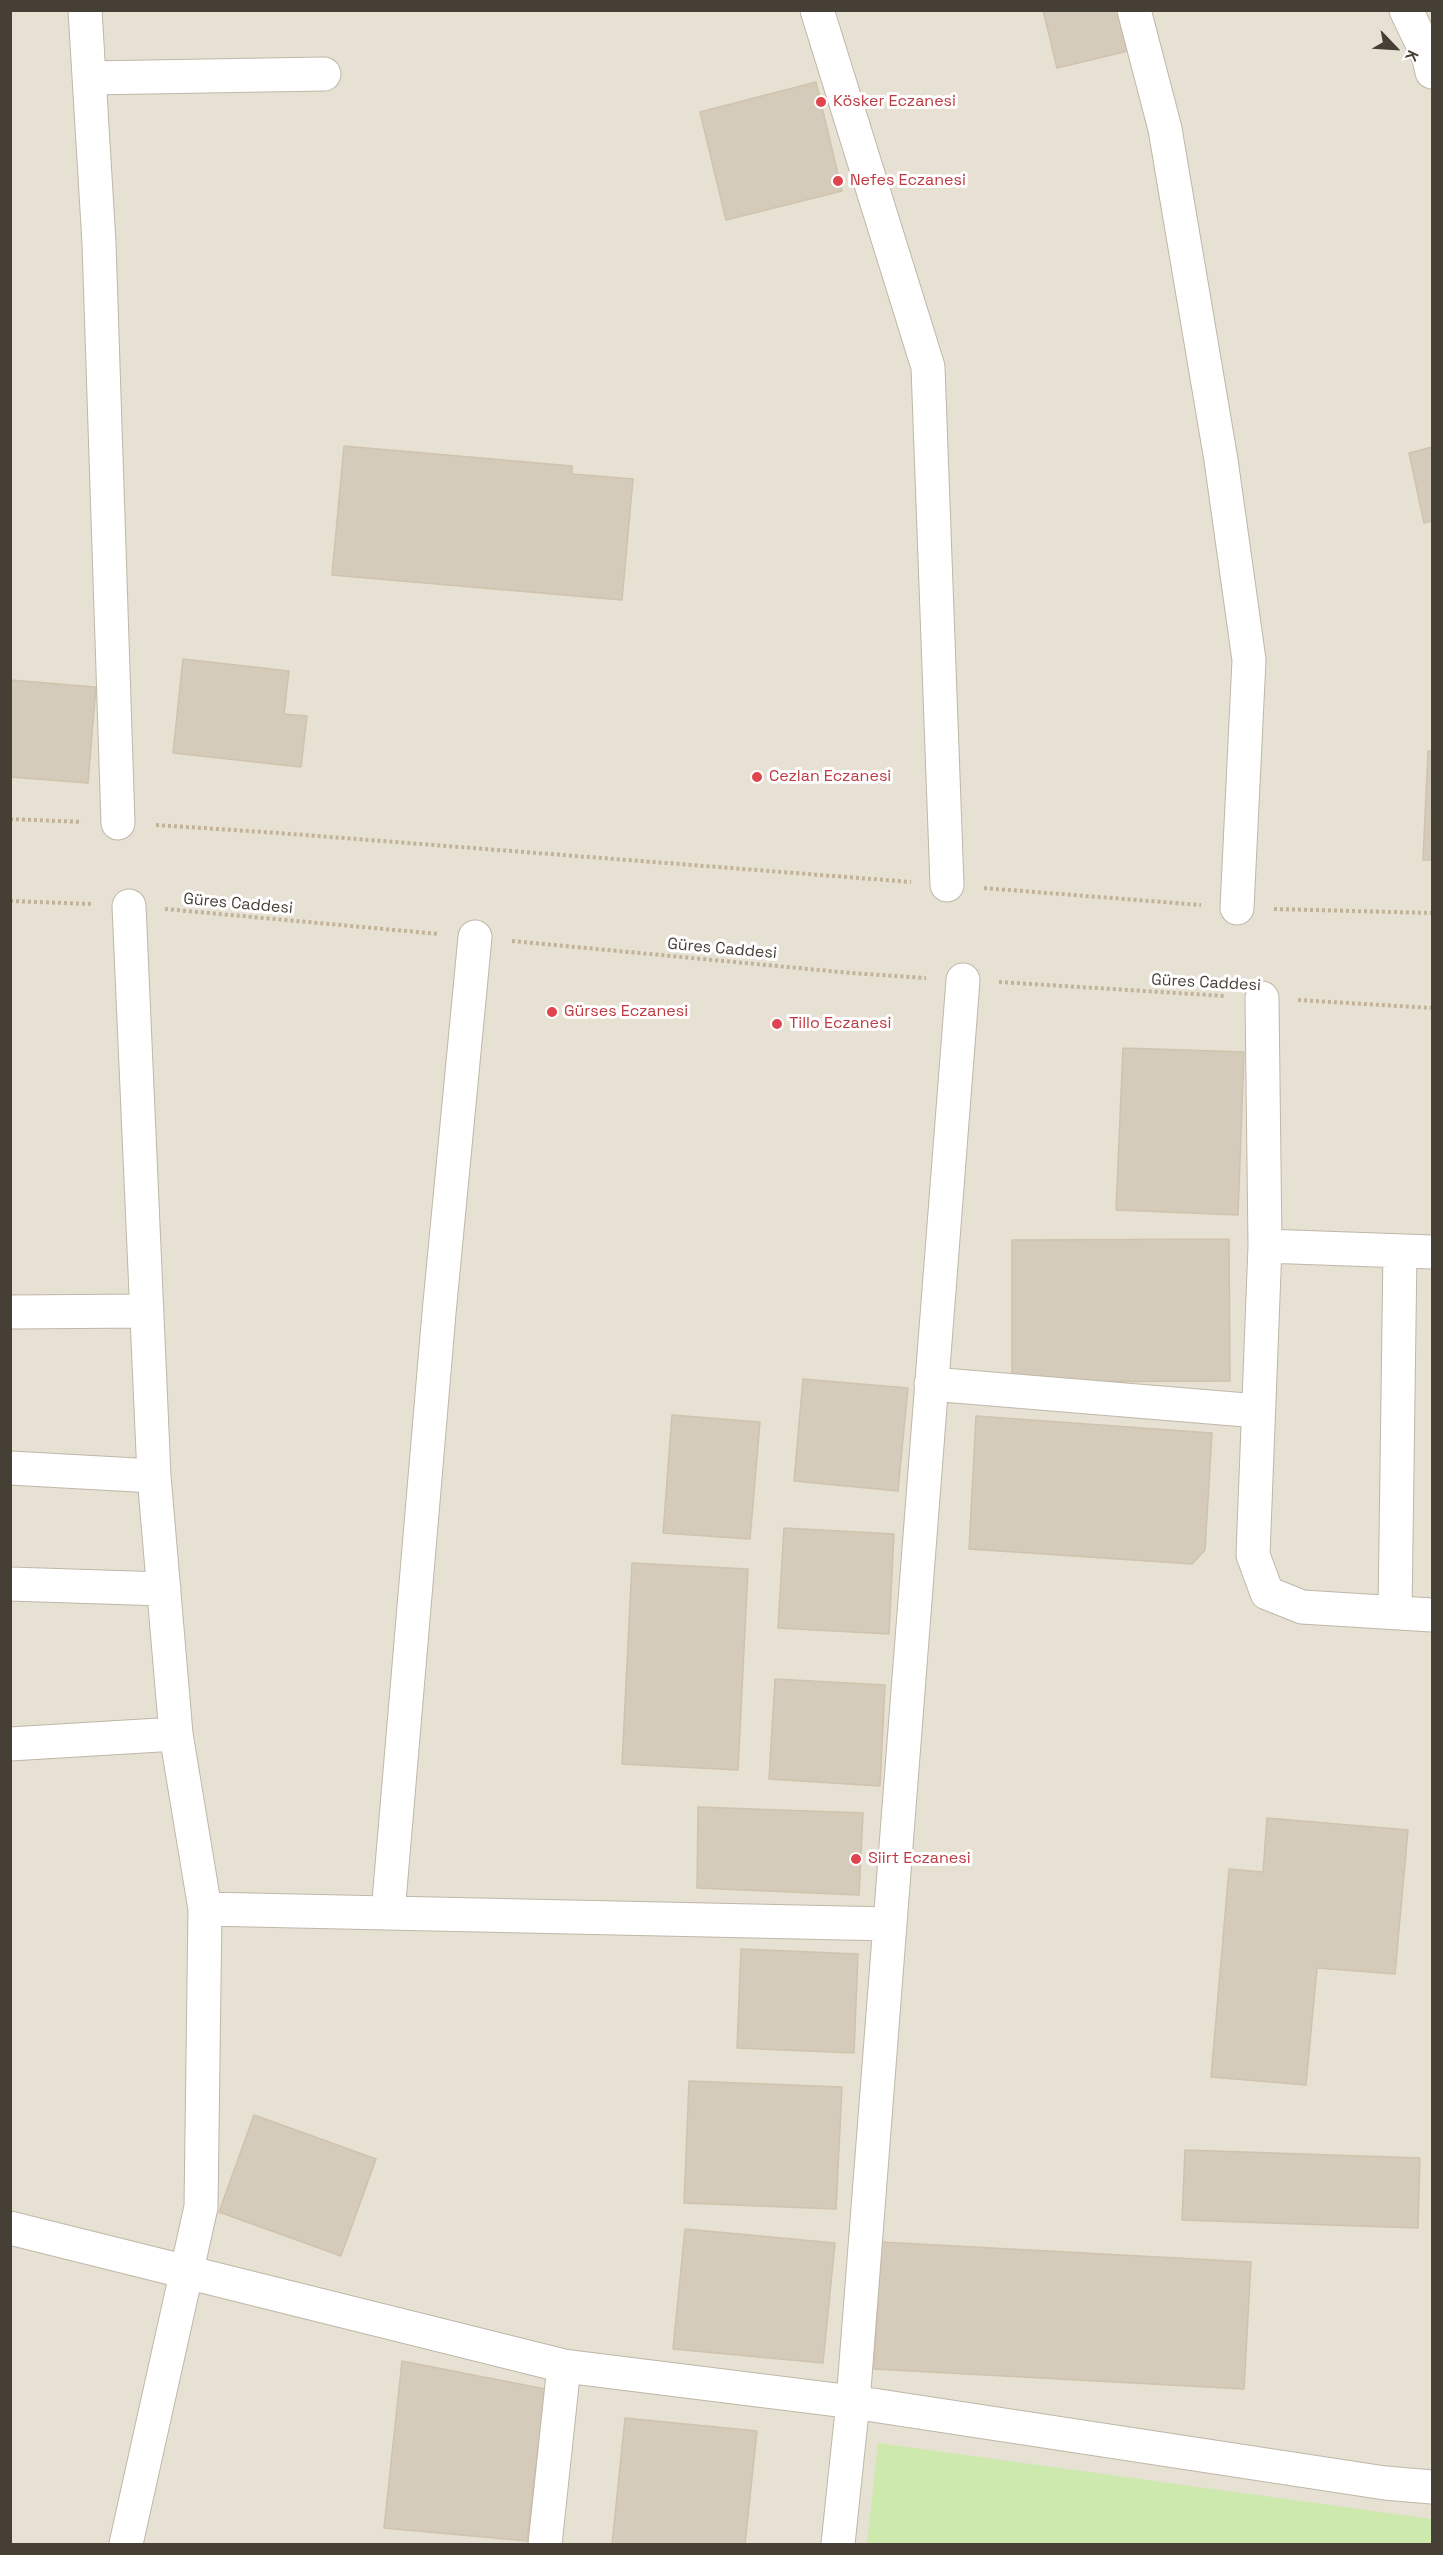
<!DOCTYPE html>
<meta charset="utf-8">
<style>
body{margin:0}
#map{position:relative;width:1443px;height:2555px;overflow:hidden;background:#f3efe5;font-family:"Space Grotesk",sans-serif}
canvas{display:block}
.frame{position:absolute;inset:0;border:12px solid #463f35;pointer-events:none}
.north{position:absolute;left:1365px;top:18px;width:60px;height:60px;-webkit-text-stroke:4px #fff;paint-order:stroke;rotate:115deg;font-size:16px;font-weight:700;line-height:24px;text-align:center;color:#463f35}
.north::after{content:'';display:block;margin:auto;width:21px;height:27px;background:#463f35;clip-path:polygon(50% 0,100% 100%,50% 72%,0 100%)}
</style>
<div id="map">
<canvas width="1443" height="2555"></canvas>
<div class="frame"></div>
<div class="north">K</div>
</div>
<script>
const context = document.querySelector('canvas').getContext('2d');
context.lineJoin = 'round';
function paint(path, color) { context.fillStyle = color; context.fill(path, 'evenodd'); }
const poly = rows => new Path2D(rows.map(r => 'M' + r).join(''));
function trace(path, color, width, dash) { context.strokeStyle = color; context.lineWidth = width; context.lineCap = dash ? 'butt' : 'round'; context.setLineDash(dash || []); context.stroke(path); }
function drawText(font, color, halo, rows, align = 'center') {
  context.font = font + ' "Space Grotesk",sans-serif'; context.lineWidth = 6; context.setLineDash([]); context.textBaseline = 'middle'; context.strokeStyle = halo; context.fillStyle = color; for (const [text, x, y, turn = 0] of rows) {
    context.save(); context.translate(x, y); context.rotate((+turn || 0) * Math.PI / 180); context.textAlign = isNaN(turn) ? turn : align; if (halo) context.strokeText(text, 0, 0); context.fillText(text, 0, 0); context.restore();
  }
}
paint(poly([
 [11,11,1432,11,1432,2544,11,2544]
]), '#e7e1d3');
paint(poly([
 [878,2443,1432,2519,1432,2544,867,2544]
]), '#cde9ad');
const building = poly([
 [1043,10,1119,10,1128,51,1057,68,1043,10],
 [816,82,842,191,726,220,700,112,816,82],
 [344,446,572,466,572,474,633,479,622,600,332,575,344,446],
 [1432,447,1432,521,1424,523,1409,453,1432,447],
 [183,659,289,671,284,714,307,716,301,767,173,753,183,659],
 [10,680,96,687,88,783,10,777,10,680],
 [1428,751,1432,751,1432,860,1423,860,1428,751],
 [1123,1048,1244,1052,1238,1215,1116,1210,1123,1048],
 [1229,1239,1230,1381,1012,1382,1012,1240,1229,1239],
 [803,1379,908,1388,898,1491,794,1481,803,1379],
 [672,1415,760,1422,750,1539,663,1533,672,1415],
 [976,1416,1212,1433,1205,1550,1192,1564,969,1549,976,1416],
 [784,1528,894,1534,889,1634,778,1628,784,1528],
 [632,1563,748,1569,738,1770,622,1764,632,1563],
 [775,1679,885,1685,880,1786,769,1779,775,1679],
 [698,1807,863,1813,859,1895,697,1888,698,1807],
 [1267,1818,1408,1830,1395,1974,1317,1968,1306,2085,1211,2077,1229,1869,1263,1872,1267,1818],
 [741,1949,858,1954,854,2053,737,2048,741,1949],
 [689,2081,842,2087,836,2209,684,2203,689,2081],
 [254,2115,376,2159,341,2256,219,2212,254,2115],
 [1185,2150,1420,2158,1418,2228,1182,2220,1185,2150],
 [685,2229,835,2243,823,2363,673,2349,685,2229],
 [881,2242,1251,2262,1244,2389,874,2369,881,2242],
 [402,2361,545,2389,527,2541,384,2528,402,2361],
 [625,2418,757,2431,745,2544,612,2544,625,2418]
]);
paint(building, '#d5cbba');
trace(building, '#d0c3ad', 1.5);
const minor = poly([
 [85,10,99,243,118,823],
 [817,10,928,367,947,885],
 [1134,10,1165,129,1221,460,1249,660,1237,908],
 [1406,10,1429,58,1432,72],
 [90,78,324,74],
 [1262,998,1265,1246,1253,1555,1267,1593,1302,1607,1432,1615],
 [1265,1246,1432,1252],
 [10,1312,146,1311],
 [931,1384,1258,1411],
 [10,1468,154,1476],
 [10,1584,164,1589],
 [1395,1612,1400,1251],
 [10,1744,176,1734],
 [205,1909,890,1924],
 [388,1913,439,1313,475,937],
 [10,2228,564,2366,853,2402,1385,2483,1432,2487],
 [126,2544,201,2207,205,1909,176,1734,154,1476,129,906],
 [545,2544,564,2366],
 [838,2544,853,2402,963,980]
]);
trace(minor, '#bfb7a8', 35);
trace(poly([
 [10,819,82,822],
 [156,825,279,833,911,882],
 [984,888,1201,905],
 [10,901,92,904],
 [165,909,439,934],
 [1274,909,1432,913],
 [512,941,851,973,926,978],
 [999,982,1225,996],
 [1298,1000,1432,1008]
]), '#c1b398', 4, [3, 3]);
trace(minor, '#fff', 33);
for (const [x, y, r, color] of [
 [821,102,6,"#e0444e"],
 [838,181,6,"#e0444e"],
 [757,777,6,"#e0444e"],
 [552,1012,6,"#e0444e"],
 [777,1024,6,"#e0444e"],
 [856,1859,6,"#e0444e"]
]) { const dot = new Path2D(); dot.arc(x, y, r, 0, 2 * Math.PI); context.fillStyle = color; context.fill(dot); trace(dot, '#fff', 2); }
drawText('16px', '#be3a42', '#fff', [
 ["Kösker Eczanesi",833,102],
 ["Nefes Eczanesi",850,181],
 ["Cezlan Eczanesi",769,777],
 ["Gürses Eczanesi",564,1012],
 ["Tillo Eczanesi",789,1024],
 ["Siirt Eczanesi",868,1859]
], 'left');
drawText('16px', '#463f35', '#fff', [
 ["Güres Caddesi",238,904,5],
 ["Güres Caddesi",722,949,5],
 ["Güres Caddesi",1206,983,3]
]);
</script>
